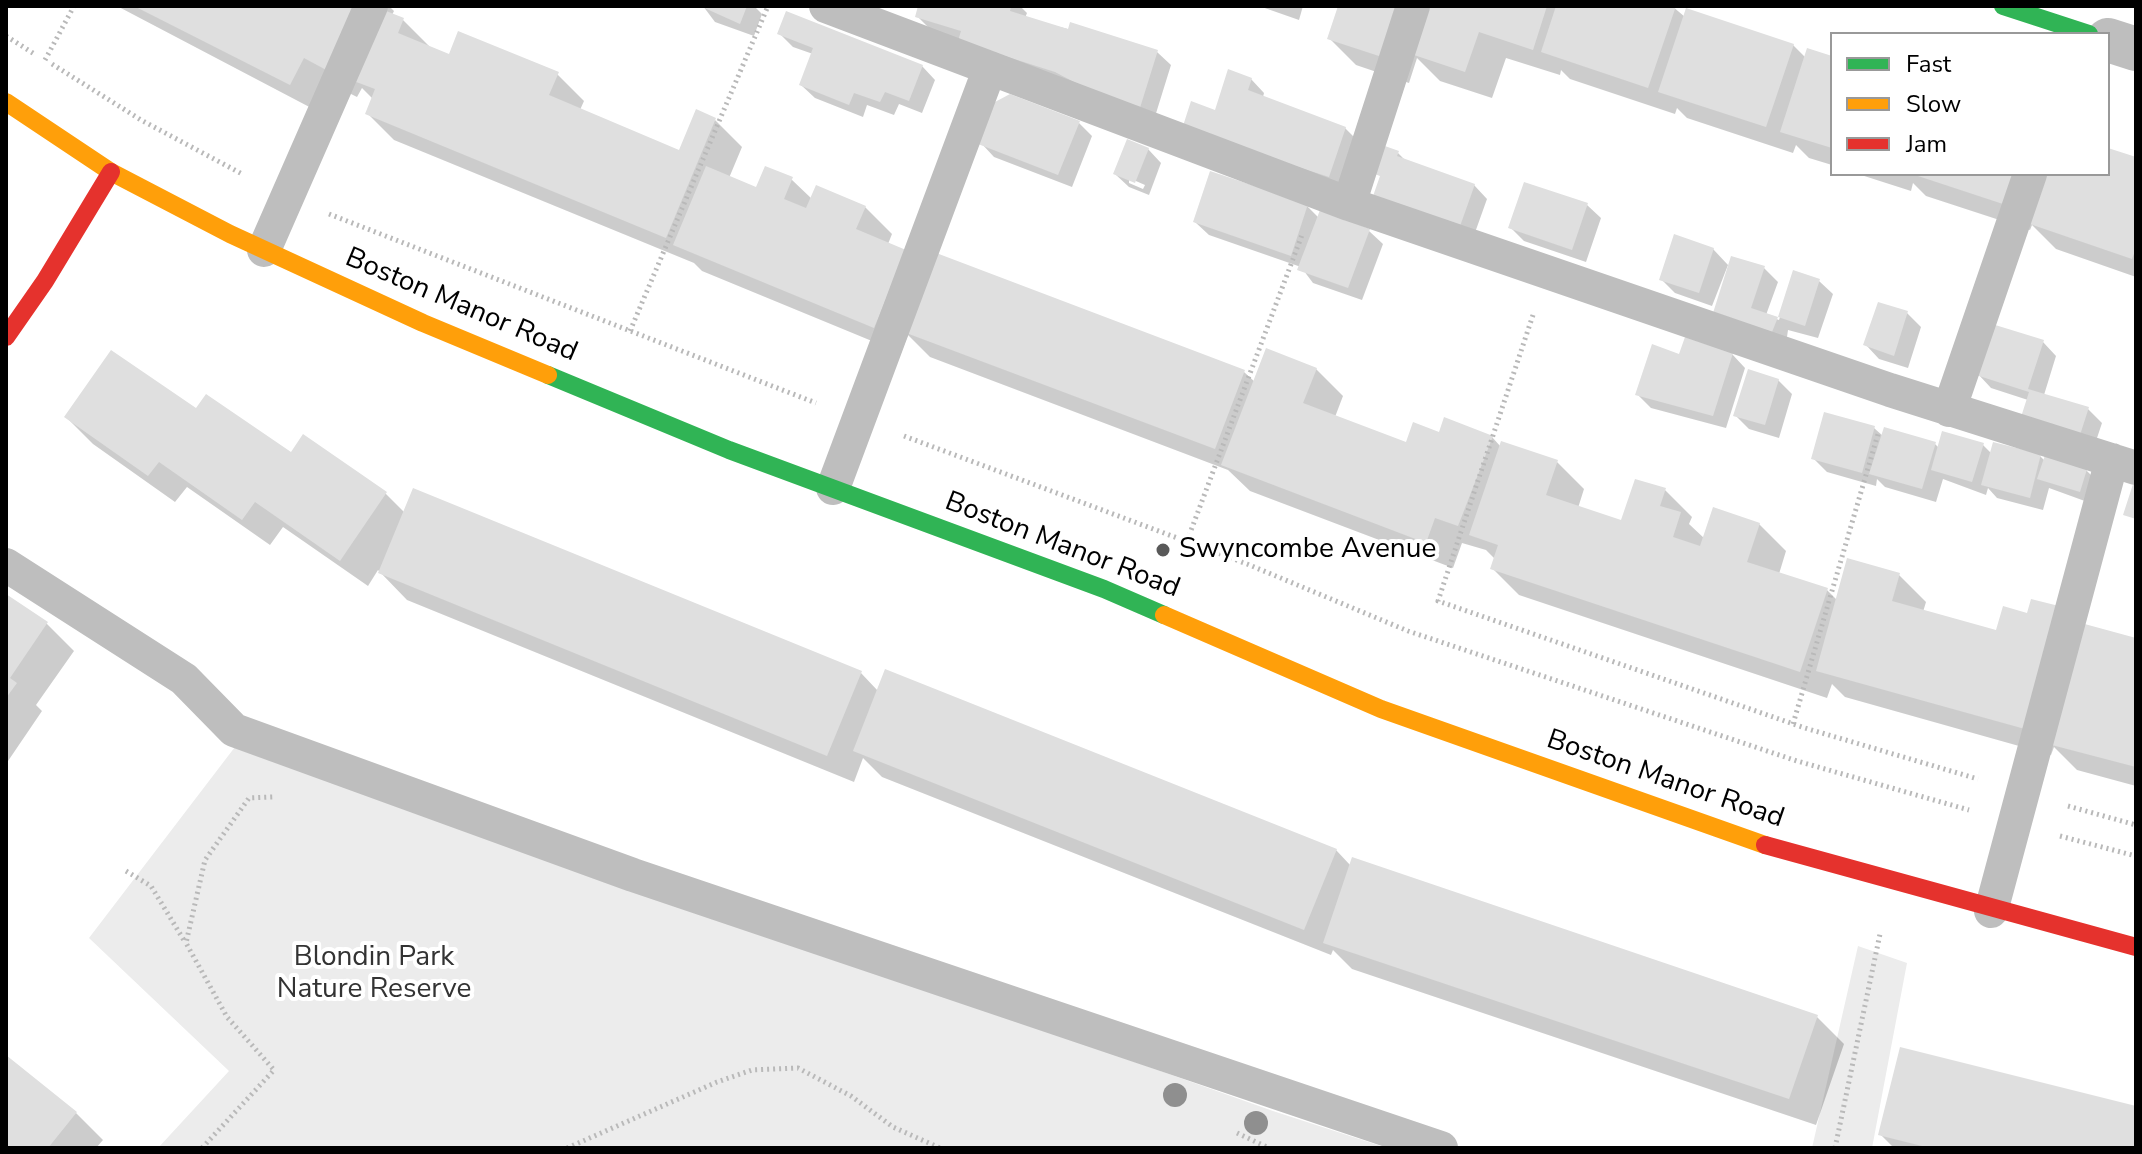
<!DOCTYPE html>
<style>
body{margin:0}
#map{position:relative;width:2142px;height:1154px;overflow:hidden;background:#fff;font-family:"Nunito Sans",sans-serif}
canvas{display:block}
.frame{position:absolute;inset:0;border:8px solid #000;pointer-events:none}
.legend{position:absolute;left:1830px;top:32px;width:280px;height:144px;box-sizing:border-box;background:#fff;border:2px solid #999;margin:0;padding:10px 14px;list-style:none;font-size:24px;color:#000}
.legend li{display:flex;align-items:center;gap:16px;height:40px}
.legend b{width:40px;border:2px solid #999}
</style>
<div id="map">
<canvas width="2142" height="1154"></canvas>
<div class="frame"></div>
<ul class="legend">
<li><b style="height:10px;background:#30b455"></b>Fast</li>
<li><b style="height:10px;background:#ff9f0a"></b>Slow</li>
<li><b style="height:10px;background:#e5322d"></b>Jam</li>
</ul>
</div>
<script>
const context = document.querySelector('canvas').getContext('2d');
context.lineJoin = 'round';
function paint(path, color) { context.fillStyle = color; context.fill(path, 'evenodd'); }
const poly = rows => new Path2D(rows.map(r => 'M' + r).join(''));
function trace(path, color, width, dash) { context.strokeStyle = color; context.lineWidth = width; context.lineCap = dash ? 'butt' : 'round'; context.setLineDash(dash || []); context.stroke(path); }
function drawText(font, color, halo, rows, align = 'center') {
  context.font = font + ' "Nunito Sans",sans-serif'; context.lineWidth = 8; context.setLineDash([]); context.textBaseline = 'middle'; context.strokeStyle = halo; context.fillStyle = color; for (const [text, x, y, turn = 0] of rows) {
    context.save(); context.translate(x, y); context.rotate((+turn || 0) * Math.PI / 180); context.textAlign = isNaN(turn) ? turn : align; if (halo) context.strokeText(text, 0, 0); context.fillText(text, 0, 0); context.restore();
  }
}
paint(poly([
 [238,743,1273,1111,1387,1148,158,1148,229,1071,89,938],
 [1858,946,1907,963,1872,1148,1812,1148]
]), '#ececec');
paint(poly([
 [117,6,389,6,394,11,392,15,403,20,430,47,450,57,557,74,584,101,580,110,680,152,715,120,742,147,729,178,757,190,791,179,812,199,865,207,892,234,888,244,1244,372,1255,382,1316,369,1343,396,1335,417,1407,445,1440,434,1492,437,1501,447,1557,462,1584,489,1578,508,1622,523,1665,490,1692,517,1689,524,1705,539,1759,524,1786,551,1779,574,1827,590,1838,601,1899,575,1926,602,1923,612,1998,633,2081,631,2136,640,2136,786,2077,770,2054,747,2051,755,1845,697,1832,684,1827,698,1519,595,1492,568,1495,559,1486,550,1462,543,1453,568,1250,491,1228,470,930,357,908,335,901,353,702,271,694,263,394,140,367,113,373,99,362,88,357,97,331,84,317,111],
 [703,6,754,6,762,14,754,36,715,22],
 [920,6,1020,6,1027,13,1025,18,1157,52,1171,65,1153,123,931,30,917,16],
 [1259,6,1303,6,1299,20],
 [1340,6,1672,6,1685,17,1793,45,1806,58,1832,58,1832,165,1809,158,1796,145,1793,153,1687,118,1677,108,1675,114,1570,79,1561,70,1560,75,1506,58,1492,98,1440,81,1417,58,1409,83,1356,65,1329,38],
 [779,33,922,66,935,80,922,113,899,104,894,115,867,105,863,117,815,98,801,85,813,54,793,47],
 [1251,79,1264,93,1263,97,1345,128,1359,142,1343,189,1198,142,1216,112],
 [1079,123,1092,136,1072,187,994,157,981,143],
 [1148,149,1161,163,1149,195,1129,187,1115,174],
 [1129,178,1145,185,1143,189,1129,183],
 [2108,150,2136,159,2136,277,2056,249,2032,225,2030,230,1926,196,1913,183,1911,191,1858,174,2108,174],
 [1398,153,1407,162,1474,185,1487,199,1472,241,1375,172],
 [1587,205,1601,218,1586,262,1524,241,1510,227],
 [1307,206,1319,218,1369,231,1383,244,1362,300,1313,283,1301,267,1209,235,1195,222],
 [1713,249,1728,265,1712,306,1675,293,1661,279],
 [1764,268,1778,282,1766,315,1779,320,1795,273,1819,281,1833,294,1818,338,1788,330,1786,344,1729,326],
 [1907,313,1921,327,1908,368,1879,359,1866,345],
 [2043,342,2056,356,2044,395,2088,409,2102,423,2094,447,2028,400,1991,388,1978,374],
 [1732,354,1745,368,1726,428,1651,408,1637,394,1681,356],
 [1778,380,1792,394,1779,438,1749,429,1736,416],
 [196,411,291,455,304,436,386,494,405,513,861,673,878,691,1336,850,1351,866,1817,1017,1844,1044,1816,1125,1352,969,1333,950,1331,955,882,777,863,758,854,782,407,600,378,570,368,586,283,527,270,545,187,487,175,502,93,444,66,417],
 [1874,428,1883,436,1935,444,1939,448,1983,445,1992,454,2040,456,2045,461,2086,470,2100,484,2093,504,2049,488,2043,510,1997,498,1988,488,1986,495,1943,479,1936,502,1885,487,1877,479,1876,486,1827,472,1813,458],
 [6,596,47,624,74,651,36,705,42,711,6,764],
 [6,1058,76,1113,103,1140,96,1148,6,1148],
 [2136,1109,2136,1148,1894,1148,1880,1134]
]), '#0003');
paint(poly([
 [134,6,357,6,330,72,304,58,290,85],
 [700,6,747,6,740,24],
 [918,6,1011,6,1010,11,1068,29,1070,22,1158,50,1139,111,1112,102,1055,72,958,41,961,31,915,17],
 [1338,6,1399,6,1382,57,1327,39],
 [1426,6,1547,6,1533,50,1479,32,1465,72,1411,54],
 [1556,6,1676,6,1648,88,1541,52],
 [1686,8,1794,44,1766,127,1658,92],
 [381,9,404,18,398,33,449,54,458,31,559,72,549,95,679,150,696,109,716,118,666,238,365,114,375,89,351,80],
 [786,11,923,65,909,101,885,92,880,102,854,93,849,105,799,85,813,48,777,34],
 [1807,48,1832,56,1832,148,1780,132],
 [1228,69,1252,78,1248,90,1346,127,1329,177,1182,129,1191,101,1215,110],
 [1010,94,1080,121,1058,175,978,144,995,102],
 [1127,139,1149,148,1135,183,1113,174],
 [1382,145,1399,151,1397,156,1475,184,1459,229,1372,199,1380,176,1372,173],
 [2108,148,2136,157,2136,248,2132,259,2027,223,2043,174,2108,174],
 [706,166,756,187,765,166,793,177,784,199,806,208,816,185,866,206,856,229,906,250,874,328,673,245],
 [1210,171,1308,204,1291,256,1193,222],
 [1912,174,2013,174,2003,204],
 [1524,182,1588,203,1572,250,1508,228],
 [1320,210,1370,229,1348,288,1297,270],
 [1674,234,1714,248,1699,293,1659,280],
 [931,251,1245,370,1215,449,901,331],
 [1731,256,1765,266,1751,308,1778,317,1793,270,1820,279,1805,326,1778,317,1772,332,1713,313],
 [1878,302,1908,311,1894,356,1863,345],
 [1992,324,2044,340,2028,389,2089,407,2080,435,2021,417,2029,392,1976,375],
 [1685,337,1733,353,1713,416,1635,395,1652,344,1679,354],
 [1266,348,1317,368,1303,403,1406,442,1413,422,1439,432,1444,417,1493,436,1458,526,1435,518,1426,543,1221,465],
 [111,350,196,408,206,394,291,452,303,434,387,492,340,561,255,502,242,520,159,462,148,476,64,417],
 [1748,369,1779,379,1765,425,1733,416],
 [1824,412,1875,426,1862,473,1811,459],
 [1884,427,1936,442,1922,489,1869,474],
 [1942,431,1984,443,1972,482,1931,470],
 [1501,441,1558,460,1546,495,1621,520,1635,479,1666,488,1660,506,1681,512,1673,537,1700,546,1713,507,1760,523,1747,562,1828,588,1800,672,1490,569,1498,545,1469,535],
 [1993,442,2041,454,2030,498,1981,485],
 [2045,455,2087,469,2080,492,2037,479],
 [2133,484,2136,485,2136,519,2123,515],
 [413,488,862,671,827,756,378,573],
 [1847,558,1900,573,1892,601,1996,630,2003,606,2027,613,2031,599,2059,606,2025,729,1816,671],
 [6,594,48,622,10,678,17,683,6,698],
 [2081,623,2136,638,2136,767,2048,744],
 [885,669,1337,849,1304,930,853,751],
 [1352,857,1818,1015,1789,1099,1323,943],
 [1900,1047,2136,1106,2136,1148,1930,1148,1878,1135],
 [6,1055,77,1112,48,1148,6,1148]
]), '#dfdfdf');
trace(poly([
 [6,36,36,55],
 [45,60,74,6],
 [52,64,141,120,244,175],
 [329,214,816,403],
 [1533,315,1438,601,1805,728,1978,779],
 [630,331,768,6],
 [904,436,1247,564,1408,631,1797,761,1969,810],
 [1187,541,1302,235],
 [1793,724,1878,434],
 [2068,806,2136,825],
 [2060,836,2136,856],
 [126,871,151,886,185,942],
 [1237,1133,1269,1148],
 [202,1148,274,1070,227,1017,186,943,205,860,249,798,273,797],
 [567,1148,717,1082,752,1070,798,1068,851,1096,893,1127,940,1148],
 [1835,1148,1880,934]
]), '#b9b9b9', 5, [2, 4]);
trace(poly([
 [826,6,1349,204,1890,390,2136,468],
 [1349,204,1413,6],
 [264,250,371,6],
 [1949,410,2030,174],
 [833,488,990,68],
 [6,565,184,679,234,730,633,875,1441,1148],
 [1991,911,2112,460]
]), '#bebebe', 34);
trace(poly([
 [2108,40,2136,49]
]), '#bebebe', 44);
trace(poly([
 [2003,6,2089,34],
 [548,375,729,450,1104,589,1164,615]
]), '#30b455', 18);
trace(poly([
 [6,102,111,172,230,234,423,323,548,375],
 [1164,615,1381,709,1765,845]
]), '#ff9f0a', 18);
trace(poly([
 [6,337,45,281,111,172],
 [1765,845,2136,947]
]), '#e5322d', 18);
context.fillStyle = '#8f8f8f';
for (const [x, y] of [
 [1175,1095],
 [1256,1123]
]) { context.beginPath(); context.arc(x, y, 12, 0, 2 * Math.PI); context.fill(); }
for (const [x, y, r, color] of [
 [1163,550,8,"#595959"]
]) { const dot = new Path2D(); dot.arc(x, y, r, 0, 2 * Math.PI); context.fillStyle = color; context.fill(dot); trace(dot, '#fff', 3); }
drawText('28px', '#000', '#fff', [
 ["Boston Manor Road",461,306,23],
 ["Boston Manor Road",1062,546,21],
 ["Boston Manor Road",1665,780,19]
]);
drawText('28px', '#000', '#fff', [
 ["Swyncombe Avenue",1179,550]
], 'left');
drawText('28px', '#333', '#fff', [
 ["Blondin Park",374,958],
 ["Nature Reserve",374,990]
]);
</script>
